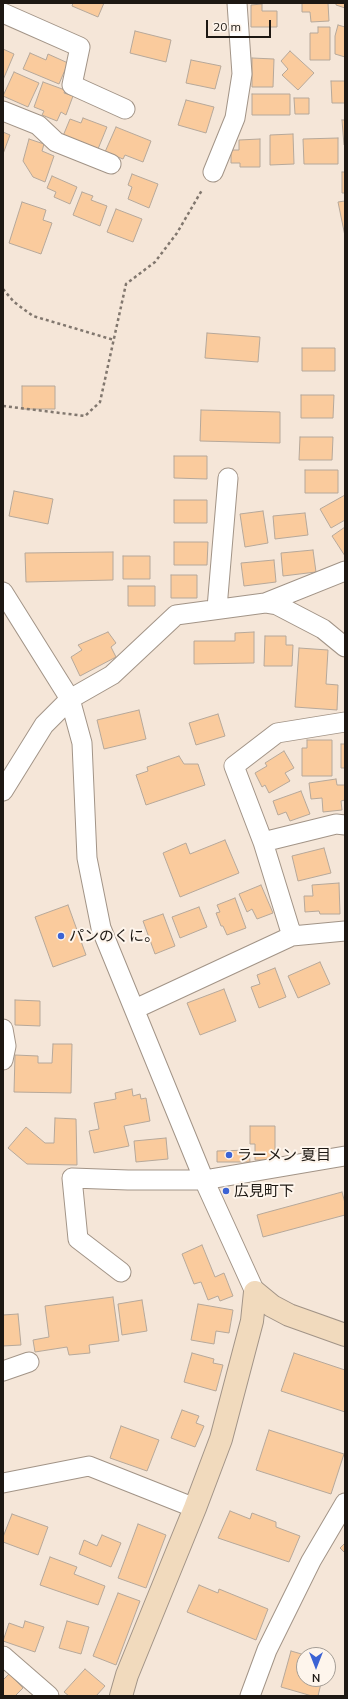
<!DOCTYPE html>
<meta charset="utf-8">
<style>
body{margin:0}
#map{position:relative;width:348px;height:1699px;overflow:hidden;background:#f5e6d8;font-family:Mulish,sans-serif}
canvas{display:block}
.frame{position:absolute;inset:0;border:4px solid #1d1813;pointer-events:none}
.north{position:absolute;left:296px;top:1647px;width:40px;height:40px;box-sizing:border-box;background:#fef5ec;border:1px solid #a49d95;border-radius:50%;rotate:180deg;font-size:11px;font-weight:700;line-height:16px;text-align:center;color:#1d1813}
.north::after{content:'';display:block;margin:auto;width:14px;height:18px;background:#3c63d4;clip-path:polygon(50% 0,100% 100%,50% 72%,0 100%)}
.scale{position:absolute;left:206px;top:20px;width:65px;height:18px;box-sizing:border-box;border:2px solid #1d1813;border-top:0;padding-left:5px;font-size:12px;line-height:14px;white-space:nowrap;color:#1d1813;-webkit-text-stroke:3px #fef5ec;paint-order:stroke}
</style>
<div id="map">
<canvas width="348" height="1699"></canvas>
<div class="frame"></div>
<div class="north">N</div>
<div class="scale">20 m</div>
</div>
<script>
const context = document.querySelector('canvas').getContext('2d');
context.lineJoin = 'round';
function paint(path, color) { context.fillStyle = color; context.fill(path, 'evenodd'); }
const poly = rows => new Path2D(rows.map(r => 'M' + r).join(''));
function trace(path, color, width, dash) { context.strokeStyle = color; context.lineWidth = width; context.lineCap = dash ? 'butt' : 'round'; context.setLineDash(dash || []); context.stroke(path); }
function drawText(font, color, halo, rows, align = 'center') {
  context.font = font + ' Mulish,"Noto Sans JP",sans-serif'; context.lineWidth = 4; context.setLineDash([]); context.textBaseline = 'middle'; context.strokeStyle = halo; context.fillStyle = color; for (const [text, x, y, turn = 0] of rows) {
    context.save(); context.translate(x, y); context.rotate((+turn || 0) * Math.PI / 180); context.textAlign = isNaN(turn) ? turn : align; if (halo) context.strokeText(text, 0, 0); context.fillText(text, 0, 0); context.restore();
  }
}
const building = poly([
 [73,3,104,3,98,17,72,6,73,3],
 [302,3,328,3,329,21,311,22,310,12,302,12,302,3],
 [336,3,345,3,345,8,336,5,336,3],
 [262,4,262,11,277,11,277,27,251,27,251,5,262,4],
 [338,25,345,27,345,57,335,54,335,36,338,25],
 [318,27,330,27,330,60,310,60,310,33,318,33,318,27],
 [135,31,171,40,166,62,130,53,135,31],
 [3,49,14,54,3,80,3,49],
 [290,51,314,73,298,90,282,75,288,69,281,61,290,51],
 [30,53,46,60,48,54,68,63,59,84,23,69,30,53],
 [252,58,274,59,273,87,252,87,252,58],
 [191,60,221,66,215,89,186,83,191,60],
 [14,72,39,83,28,107,3,96,14,72],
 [331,81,345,81,345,103,332,103,331,81],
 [43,82,65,90,64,93,73,96,66,115,61,112,57,121,42,115,44,111,34,107,43,82],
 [252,94,290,94,290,115,252,115,252,94],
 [294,98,309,98,309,114,295,114,294,98],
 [186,100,214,107,206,133,178,125,186,100],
 [83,118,107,127,98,149,63,136,70,119,81,123,83,118],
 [342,120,345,120,345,145,344,145,342,120],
 [116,127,151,141,143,162,125,155,123,159,105,152,116,127],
 [3,132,10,135,3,154,3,132],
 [293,134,294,164,270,165,270,135,293,134],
 [338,138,338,164,304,164,303,139,338,138],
 [29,139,44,144,42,151,54,156,45,182,33,177,23,161,29,139],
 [260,139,260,167,240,167,240,163,231,163,231,150,239,150,239,140,260,139],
 [342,172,345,172,345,193,342,193,342,172],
 [132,174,158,184,149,208,128,199,132,187,128,185,132,174],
 [52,176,77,187,70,204,54,197,56,192,47,188,52,176],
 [82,192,93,196,91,200,107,206,100,226,73,215,82,192],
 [345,201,345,236,338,202,345,201],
 [22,202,46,210,43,220,52,223,41,254,9,243,22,202],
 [116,209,142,219,133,242,107,232,116,209],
 [207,333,260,337,258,362,205,358,207,333],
 [302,348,335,348,335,371,302,371,302,348],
 [22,386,55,386,55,409,22,409,22,386],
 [301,395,334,395,333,418,301,418,301,395],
 [201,410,280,412,280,443,200,441,201,410],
 [300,437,333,437,332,460,299,460,300,437],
 [174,456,207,456,207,479,174,478,174,456],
 [305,470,338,470,338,493,305,493,305,470],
 [14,491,53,499,48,524,9,516,14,491],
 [345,495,345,520,331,528,320,509,345,495],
 [174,500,207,500,207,523,174,523,174,500],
 [263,511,268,543,245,547,240,514,263,511],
 [305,513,308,535,275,539,273,516,305,513],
 [345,527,345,556,332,536,345,527],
 [174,542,208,542,207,565,174,565,174,542],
 [313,550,316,572,283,576,281,553,313,550],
 [113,552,113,580,26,582,25,553,113,552],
 [123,556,150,556,150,579,123,579,123,556],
 [274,560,276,582,244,586,241,563,274,560],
 [171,575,197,575,197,598,171,598,171,575],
 [128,586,155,586,155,606,128,606,128,586],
 [108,632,116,643,111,647,116,657,80,676,71,657,82,650,78,645,108,632],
 [254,632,254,663,194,664,194,641,235,641,235,633,254,632],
 [265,636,286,636,286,645,293,645,292,666,264,666,265,636],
 [299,648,328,650,326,684,338,685,337,710,295,707,299,648],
 [139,710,146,739,104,749,97,720,139,710],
 [218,714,225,736,196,745,189,723,218,714],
 [307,740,332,740,332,776,302,776,302,748,307,748,307,740],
 [341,744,345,744,345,768,341,768,341,744],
 [284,751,294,768,285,773,290,781,269,793,265,785,262,787,255,773,267,766,265,763,284,751],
 [179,756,184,764,198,764,205,785,146,805,136,775,148,771,147,767,179,756],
 [336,779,337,785,345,785,345,800,341,801,342,810,323,812,322,798,311,799,309,783,336,779],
 [301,791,310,814,290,821,286,812,278,815,273,801,301,791],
 [225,840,239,873,180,897,163,853,186,843,190,854,225,840],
 [324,848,331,873,298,881,292,856,324,848],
 [339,883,340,914,320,914,319,911,305,912,304,896,313,896,312,885,339,883],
 [261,885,273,913,257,919,252,909,247,912,239,894,261,885],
 [235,898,246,928,227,935,223,926,221,926,216,913,220,912,217,905,235,898],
 [68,905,86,955,53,967,35,917,68,905],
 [199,907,207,927,180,938,172,917,199,907],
 [163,914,175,946,155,954,143,921,163,914],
 [320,962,330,984,298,998,288,976,320,962],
 [275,968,286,997,259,1008,251,987,260,984,257,975,275,968],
 [224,989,236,1021,200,1035,187,1003,224,989],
 [15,1000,40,1001,40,1026,15,1025,15,1000],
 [53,1044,72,1044,71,1093,14,1092,15,1055,38,1056,38,1063,52,1063,53,1044],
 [132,1089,133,1096,140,1094,141,1099,146,1098,150,1121,124,1126,129,1146,94,1153,89,1131,99,1129,94,1103,116,1099,115,1093,132,1089],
 [55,1118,76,1119,77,1165,27,1164,8,1148,26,1127,45,1143,54,1143,55,1118],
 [250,1126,275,1126,275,1160,255,1160,255,1144,250,1144,250,1126],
 [166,1138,168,1159,136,1162,134,1141,166,1138],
 [249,1150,250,1162,217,1162,217,1151,249,1150],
 [342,1192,345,1203,345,1215,263,1237,257,1215,342,1192],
 [202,1245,215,1277,224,1273,233,1296,220,1301,218,1296,208,1300,201,1282,194,1284,182,1254,202,1245],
 [113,1297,119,1341,89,1345,90,1353,69,1355,67,1347,35,1352,33,1340,49,1337,45,1306,113,1297],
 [142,1300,147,1331,122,1335,118,1304,142,1300],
 [198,1304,233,1310,229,1333,216,1331,214,1344,191,1340,198,1304],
 [18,1314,21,1345,3,1346,3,1315,18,1314],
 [192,1353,214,1359,213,1363,223,1365,216,1391,184,1382,192,1353],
 [294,1353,345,1370,345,1412,281,1391,294,1353],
 [182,1410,199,1416,196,1423,204,1426,195,1447,171,1438,182,1410],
 [121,1426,159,1440,147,1471,110,1458,121,1426],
 [269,1430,344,1454,331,1494,256,1470,269,1430],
 [230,1511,250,1519,252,1513,276,1522,276,1527,300,1536,289,1562,218,1538,230,1511],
 [12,1514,48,1527,38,1555,3,1542,3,1537,12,1514],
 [138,1524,166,1535,146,1588,118,1578,138,1524],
 [102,1535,121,1543,111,1567,79,1554,84,1540,97,1546,102,1535],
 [345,1543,345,1553,340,1548,345,1543],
 [50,1557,77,1567,74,1574,105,1586,98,1605,40,1585,50,1557],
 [199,1585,218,1593,219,1589,268,1609,256,1640,187,1612,199,1585],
 [118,1593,140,1601,116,1665,93,1656,118,1593],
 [25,1621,44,1627,35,1652,3,1641,9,1623,23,1628,25,1621],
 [67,1621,89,1627,81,1654,59,1648,67,1621],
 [291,1651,305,1655,304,1679,322,1679,318,1696,312,1696,281,1687,291,1651],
 [85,1669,105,1686,96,1696,69,1696,64,1692,85,1669],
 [9,1674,23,1688,16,1695,17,1696,3,1696,3,1680,9,1674]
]);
paint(building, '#facb9d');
trace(building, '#b6a89a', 1);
const street = poly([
 [3,13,80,47,72,85,125,109],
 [3,111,38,125,56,142,111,164],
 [213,172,235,118,242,74,237,3],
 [3,592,70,699,82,743,87,858,101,928,204,1180,255,1292],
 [265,603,277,605,323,629,345,647],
 [217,608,228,478],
 [3,791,44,725,70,699,112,675,176,615,265,603,345,571],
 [263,842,336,824,345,825],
 [292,936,263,842,234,766,277,733,345,722],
 [135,1009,292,936,345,931],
 [3,1029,6,1046,3,1060],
 [121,1272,78,1239,72,1178,128,1180,204,1180,345,1156],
 [3,1371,29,1362],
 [3,1483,89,1466,195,1508],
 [3,1656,49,1696],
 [250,1696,267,1650,311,1561,345,1503]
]);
const secondary = poly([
 [255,1292,272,1306,289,1315,345,1335],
 [121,1696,127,1675,195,1508,221,1439,252,1321,255,1292]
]);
trace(street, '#a29487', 21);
trace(secondary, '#a29487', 24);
trace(poly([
 [3,289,14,302,33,316,114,340],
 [3,406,85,416,100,402,126,284,155,262,177,233,202,190]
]), '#81776e', 2.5, [3, 3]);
trace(street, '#fff', 19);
trace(secondary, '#f1dabd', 22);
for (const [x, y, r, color] of [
 [61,936,4,"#3c63d4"],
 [229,1155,4,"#3c63d4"],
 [226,1191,4,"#3c63d4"]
]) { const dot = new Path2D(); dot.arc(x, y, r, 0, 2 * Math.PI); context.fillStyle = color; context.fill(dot); trace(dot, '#fef5ec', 1.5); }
drawText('15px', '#1d1813', '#fef5ec', [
 ["パンのくに。",69,936],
 ["ラーメン 夏目",237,1155],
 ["広見町下",234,1191]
], 'left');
</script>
